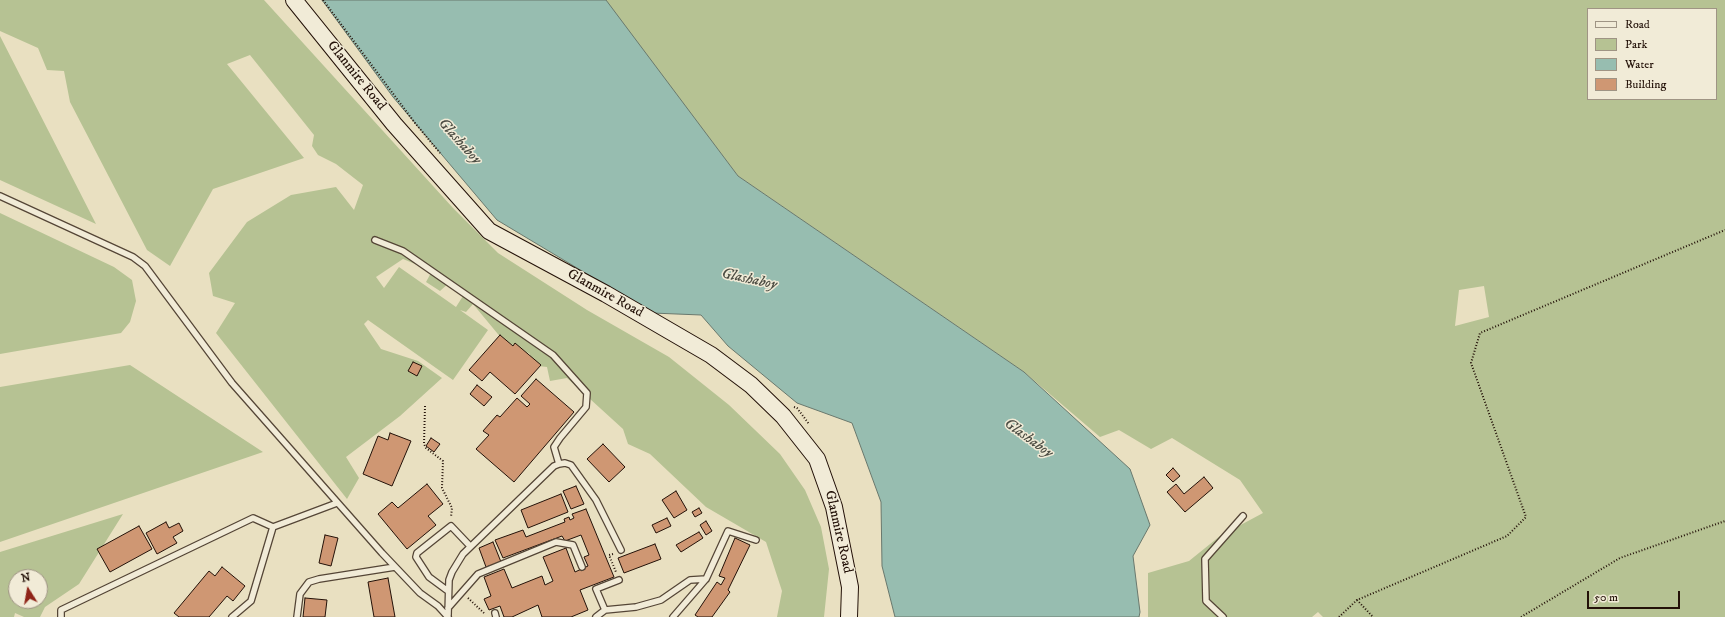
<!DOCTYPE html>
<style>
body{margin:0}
#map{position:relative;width:1725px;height:617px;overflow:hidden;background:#e9e0c1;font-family:"IM FELL DW Pica",serif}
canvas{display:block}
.legend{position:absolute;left:1587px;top:8px;width:130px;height:92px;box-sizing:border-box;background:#f1ebd7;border:1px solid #9f9484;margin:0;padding:5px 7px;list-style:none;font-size:12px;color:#231108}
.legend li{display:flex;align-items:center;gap:8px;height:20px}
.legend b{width:20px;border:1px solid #9f9484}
.north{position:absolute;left:8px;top:569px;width:40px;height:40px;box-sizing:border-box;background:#f1ebd7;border:1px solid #9f9484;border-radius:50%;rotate:349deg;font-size:11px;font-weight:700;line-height:16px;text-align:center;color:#231108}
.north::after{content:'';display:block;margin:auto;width:14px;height:18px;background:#8f2418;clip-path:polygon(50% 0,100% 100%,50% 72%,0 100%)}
.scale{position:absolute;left:1587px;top:591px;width:93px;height:18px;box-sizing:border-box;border:2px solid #231108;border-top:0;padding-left:5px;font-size:12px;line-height:14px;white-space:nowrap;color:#231108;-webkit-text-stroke:3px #f1ebd7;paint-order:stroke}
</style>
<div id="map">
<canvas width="1725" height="617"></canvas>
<ul class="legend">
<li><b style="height:5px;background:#f1ebd7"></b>Road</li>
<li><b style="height:11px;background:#b6c293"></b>Park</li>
<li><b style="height:11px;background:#97bdb0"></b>Water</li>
<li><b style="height:11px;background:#cf9773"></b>Building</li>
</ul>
<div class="north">N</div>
<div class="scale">50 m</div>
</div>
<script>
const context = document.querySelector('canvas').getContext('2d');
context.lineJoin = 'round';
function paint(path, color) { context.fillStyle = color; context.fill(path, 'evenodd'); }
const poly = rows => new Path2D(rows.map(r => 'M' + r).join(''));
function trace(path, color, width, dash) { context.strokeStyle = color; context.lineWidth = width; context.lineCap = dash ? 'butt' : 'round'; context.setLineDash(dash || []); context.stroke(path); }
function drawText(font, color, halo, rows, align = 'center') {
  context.font = font + ' "IM FELL DW Pica",serif'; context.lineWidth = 3; context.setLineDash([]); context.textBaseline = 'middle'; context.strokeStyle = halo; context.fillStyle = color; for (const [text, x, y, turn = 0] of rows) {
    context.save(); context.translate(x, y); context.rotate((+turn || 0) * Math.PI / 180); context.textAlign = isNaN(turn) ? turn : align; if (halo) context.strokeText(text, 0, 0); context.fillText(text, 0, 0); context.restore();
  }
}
paint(poly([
 [0,0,264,0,453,208,498,253,587,310,669,357,729,405,780,454,805,490,821,527,829,569,824,617,777,617,782,591,766,542,706,507,650,454,628,444,623,429,567,378,550,381,547,367,529,365,530,354,502,339,473,304,466,312,460,310,488,330,453,380,368,320,364,324,381,349,418,361,442,378,400,416,346,457,359,478,347,499,216,333,235,303,213,296,209,273,247,222,291,195,336,187,354,210,363,185,336,164,318,155,312,146,314,135,250,55,227,64,304,158,213,189,170,266,147,250,70,102,64,71,47,70,38,48,0,31],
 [403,259,432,271,426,282,440,291,451,281,463,296,456,307,399,267,384,288,376,277],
 [605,0,1725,0,1725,617,1323,617,1318,612,1312,617,1148,617,1148,573,1189,561,1220,536,1263,513,1240,480,1172,438,1151,449,1119,430,1100,437,1024,372,738,176],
 [1588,9,1716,9,1716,99,1588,99],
 [1484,286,1489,317,1455,326,1459,290],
 [0,36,96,224,0,180],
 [0,213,114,267,132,280,136,301,130,322,121,333,0,354],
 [130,365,263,452,0,542,0,387],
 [123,514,79,584,45,607,40,617,24,617,15,613,14,617,0,617,0,552],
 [16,577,40,577,40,601,16,601]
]), '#b6c293');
const water = poly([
 [322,0,606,0,738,176,1024,372,1130,469,1150,525,1133,556,1140,612,1139,617,895,617,882,566,881,502,852,423,797,403,728,346,701,315,652,313,497,220,393,97,322,0]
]);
paint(water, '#97bdb0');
trace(water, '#69786d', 1);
const building = poly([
 [500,335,513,346,515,343,541,365,515,394,490,372,482,381,469,370,500,335],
 [413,362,422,366,417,376,408,371,413,362],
 [536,379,574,412,514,482,476,449,489,435,483,431,497,415,500,417,517,398,527,407,530,404,521,396,536,379],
 [477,385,492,397,484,406,470,394,477,385],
 [390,433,411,441,392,486,363,474,378,436,388,440,390,433],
 [431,438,440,444,434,452,426,446,431,438],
 [603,444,625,467,609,482,587,459,603,444],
 [1173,468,1180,476,1173,482,1166,475,1173,468],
 [1204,477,1213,488,1185,512,1167,492,1176,484,1184,494,1204,477],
 [427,484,443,504,428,516,436,525,407,549,378,514,392,502,398,508,427,484],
 [576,486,584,504,571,509,563,491,576,486],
 [676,491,687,510,674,518,662,500,676,491],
 [561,494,568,512,528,528,521,510,561,494],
 [699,508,702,513,695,517,692,512,699,508],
 [586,509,614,577,580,590,588,610,571,617,542,617,538,605,512,617,504,617,500,606,489,610,484,599,491,596,484,577,504,569,512,588,542,576,545,585,553,581,543,557,566,548,575,572,588,566,584,557,589,555,581,535,565,541,562,536,503,558,495,540,523,530,526,537,565,522,564,519,569,517,570,520,574,518,572,514,586,509],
 [667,518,671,526,656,533,652,525,667,518],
 [706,521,712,531,706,535,700,525,706,521],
 [166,522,169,528,179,523,183,531,173,537,177,543,157,554,146,533,166,522],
 [139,526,152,549,110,572,97,549,139,526],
 [699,532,703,538,681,552,676,545,699,532],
 [325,535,338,538,331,566,319,563,325,535],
 [735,538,750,545,728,590,730,592,712,617,698,617,695,615,717,582,721,585,725,578,719,576,735,538],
 [493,542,501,562,486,567,479,548,493,542],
 [655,544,661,559,624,573,618,558,655,544],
 [222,567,245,586,233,601,227,596,209,617,179,617,174,613,209,571,215,576,222,567],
 [388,578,395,617,374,617,368,582,388,578],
 [305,598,327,600,325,617,303,617,305,598]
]);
paint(building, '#cf9773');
trace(building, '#231108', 1);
const service = poly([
 [0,196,133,257,145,266,232,383,382,553,420,593,438,606,448,617],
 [375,240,403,251,553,355,587,393,586,407,560,438,554,447,559,464],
 [448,591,429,577,416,557,417,553,451,526,470,546],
 [448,608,478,574,556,542,573,545,582,567],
 [605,610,596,589,619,580],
 [495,613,496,617],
 [448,615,449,580,452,572,463,554,554,466,559,464,565,463,571,465,596,500,621,550],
 [61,617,61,610,253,518,273,527,337,503],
 [232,617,251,601,273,527],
 [297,617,300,594,309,582,319,579,395,567],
 [596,617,605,610,636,607,661,600,690,580,706,579],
 [673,617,706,579,728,531,756,540],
 [1223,617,1206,601,1205,559,1243,516]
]);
const secondary = poly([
 [294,0,394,124,489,231,606,294,711,355,751,385,783,416,817,459,834,507,850,587,849,617]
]);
trace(service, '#544536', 8);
trace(secondary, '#231108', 18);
trace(poly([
 [323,0,415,123,440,153],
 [425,406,424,444,426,448,443,461,442,488,452,508,451,517],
 [794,407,797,408,809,424],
 [613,554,609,555,616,572],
 [468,598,485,614],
 [1357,600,1373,617],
 [1339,617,1357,600,1507,536,1526,517,1471,363,1480,333,1725,230],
 [1521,617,1620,558,1725,521]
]), '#231108', 2, [1, 2]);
trace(service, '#f1ebd7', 5.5);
trace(secondary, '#f1ebd7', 16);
drawText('14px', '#231108', '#f1ebd7', [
 ["Glanmire Road",356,76,51],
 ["Glanmire Road",605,294,29],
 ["Glanmire Road",838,532,77]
]);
drawText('italic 15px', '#4c4d43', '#f1ebd7', [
 ["Glashaboy",459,142,48],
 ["Glashaboy",749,280,12],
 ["Glashaboy",1028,439,36]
]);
</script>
